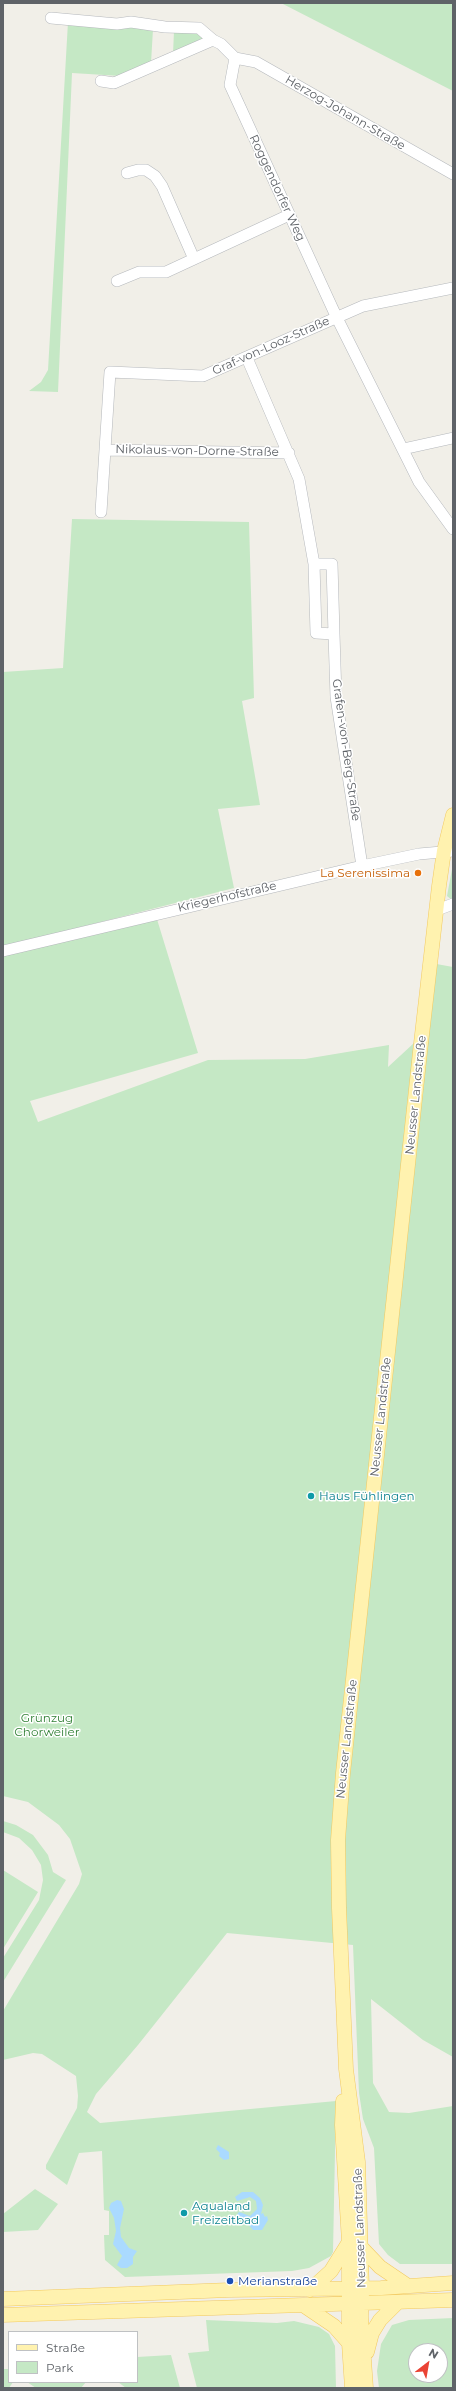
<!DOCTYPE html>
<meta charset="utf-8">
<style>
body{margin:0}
#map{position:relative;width:456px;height:2391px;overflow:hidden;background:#f1efe8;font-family:Montserrat,sans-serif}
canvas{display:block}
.frame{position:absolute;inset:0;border:4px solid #5f6368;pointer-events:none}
.legend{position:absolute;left:8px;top:2331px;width:130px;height:52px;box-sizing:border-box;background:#fff;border:1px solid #bfc1c3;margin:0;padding:5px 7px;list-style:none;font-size:12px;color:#5f6368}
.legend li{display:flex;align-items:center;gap:8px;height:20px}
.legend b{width:20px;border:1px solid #bfc1c3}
.north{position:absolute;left:408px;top:2343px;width:40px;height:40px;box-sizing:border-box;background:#fff;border:1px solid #bfc1c3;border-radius:50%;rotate:31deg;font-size:11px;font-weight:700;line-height:16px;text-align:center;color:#5f6368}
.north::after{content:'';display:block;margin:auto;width:14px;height:18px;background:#ea4335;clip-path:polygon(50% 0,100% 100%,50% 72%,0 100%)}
</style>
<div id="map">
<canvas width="456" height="2391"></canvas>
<div class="frame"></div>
<ul class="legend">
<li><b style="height:5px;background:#fff2af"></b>Straße</li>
<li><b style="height:11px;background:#c5e8c5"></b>Park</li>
</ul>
<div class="north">N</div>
</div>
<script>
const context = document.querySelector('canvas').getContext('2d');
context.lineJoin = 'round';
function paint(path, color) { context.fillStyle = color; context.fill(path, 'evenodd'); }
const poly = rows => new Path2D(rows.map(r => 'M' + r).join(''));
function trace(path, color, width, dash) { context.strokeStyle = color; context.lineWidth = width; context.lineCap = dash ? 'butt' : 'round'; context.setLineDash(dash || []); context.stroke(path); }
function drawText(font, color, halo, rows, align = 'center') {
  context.font = font + ' Montserrat,sans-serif'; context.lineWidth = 3; context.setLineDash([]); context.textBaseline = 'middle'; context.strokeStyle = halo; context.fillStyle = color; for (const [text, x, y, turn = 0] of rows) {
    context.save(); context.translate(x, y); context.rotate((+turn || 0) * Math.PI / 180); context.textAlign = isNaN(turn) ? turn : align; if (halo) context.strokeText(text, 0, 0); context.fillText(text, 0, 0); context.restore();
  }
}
paint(poly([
 [281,3,453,3,453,91],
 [68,22,153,29,151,63,121,76,72,73,58,392,29,391,41,382,48,370],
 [174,31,200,34,204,38,173,54],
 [72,519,249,522,254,698,242,701,260,805,218,809,234,888,3,947,3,672,63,668],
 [453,864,453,900,452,900,447,896],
 [156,916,198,1053,30,1101,38,1122,208,1060,305,1059,389,1045,388,1067,427,1031,431,963,453,967,453,2057,423,2040,371,1999,373,2083,389,2112,409,2113,453,2106,453,2264,400,2264,388,2255,379,2244,374,2148,363,2119,359,2093,353,1945,227,1933,138,2045,96,2094,87,2112,100,2123,336,2101,333,2252,331,2256,309,2268,292,2271,125,2277,105,2260,104,2235,109,2235,109,2211,104,2210,102,2151,79,2153,67,2185,46,2169,46,2165,77,2108,78,2096,76,2076,42,2054,33,2053,3,2060,3,2011,79,1884,82,1874,70,1839,59,1825,28,1802,3,1796,3,954],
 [3,1821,16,1825,33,1835,48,1855,53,1872,66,1880,3,1982,3,1958,39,1900,43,1880,41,1865,32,1850,19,1838,3,1832],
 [3,1870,38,1892,3,1949],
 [35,2189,58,2204,38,2230,3,2232,3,2214],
 [453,2318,453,2388,379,2388,377,2371,381,2344,392,2325,409,2320],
 [416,2351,440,2351,440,2375,416,2375],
 [206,2320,277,2323,294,2321,319,2327,329,2334,335,2346,336,2388,197,2388,188,2353,209,2351],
 [171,2355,180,2388,126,2388,118,2382,137,2382,137,2357],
 [3,2369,9,2369,9,2382,13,2382,9,2388,3,2388],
 [27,2382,86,2382,81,2388,36,2388]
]), '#c5e8c5');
paint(poly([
 [218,2145,229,2152,229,2159,224,2160,219,2156,220,2153,216,2149],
 [242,2192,253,2192,260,2198,263,2205,261,2214,263,2213,265,2217,267,2216,268,2220,262,2230,253,2230,247,2223,236,2216,239,2212,250,2216,257,2209,256,2201,250,2197,237,2201,235,2197],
 [117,2200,121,2201,124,2209,120,2228,121,2237,129,2248,137,2251,133,2257,133,2264,127,2268,121,2268,117,2265,122,2256,113,2244,116,2231,114,2218,109,2208,111,2203]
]), '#aadaff');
const minor = poly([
 [51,18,117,24,131,22,165,27,199,28,213,40],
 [235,58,256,62,453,174],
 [101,81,114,83,213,40,221,44,235,58,230,85,336,316,419,482,453,529],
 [127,173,138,170,146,170,155,176,162,186,194,259],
 [117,281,139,272,166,272,289,215],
 [247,358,299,479,314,564,316,633,334,634,336,697,362,866],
 [403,449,453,438],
 [105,450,289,453],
 [101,512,110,372,203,376,363,306,453,288],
 [314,564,332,564,334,634],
 [437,910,453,904],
 [3,951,362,866,419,854,453,851]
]);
const major = poly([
 [343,2101,342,2125,349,2242,349,2343,352,2388],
 [360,2246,380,2267,408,2286],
 [310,2290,331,2271,349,2242],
 [3,2299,229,2290,381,2288,453,2283],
 [303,2305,334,2326,349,2343],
 [3,2315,453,2300],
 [367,2352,372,2333,380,2320,397,2303],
 [366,2388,361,2317,362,2289,358,2162,346,2069,339,1908,338,1840,343,1773,420,1052,439,886,444,851,453,815]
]);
trace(minor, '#b5b8bc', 12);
trace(major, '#f2c960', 15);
trace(minor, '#fff', 11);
trace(major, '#fff2af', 14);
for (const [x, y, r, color] of [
 [418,873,4,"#e8710a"],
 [311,1496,4,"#0f9aa8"],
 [184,2213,4,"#0f9aa8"],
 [230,2281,4,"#1a4fb4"]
]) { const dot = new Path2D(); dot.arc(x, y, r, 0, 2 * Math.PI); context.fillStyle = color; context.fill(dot); trace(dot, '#fff', 1.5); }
drawText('12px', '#5f6368', '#fff', [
 ["Herzog-Johann-Straße",345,113,30],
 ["Roggendorfer Weg",277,188,65],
 ["Graf-von-Looz-Straße",271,346,-24],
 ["Nikolaus-von-Dorne-Straße",197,451,1],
 ["Grafen-von-Berg-Straße",346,750,82],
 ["Kriegerhofstraße",227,897,-13],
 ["Neusser Landstraße",416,1095,-84],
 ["Neusser Landstraße",381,1417,-84],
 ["Neusser Landstraße",347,1739,-84],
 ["Neusser Landstraße",360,2228,-92]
]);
drawText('12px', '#c56008', '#fff', [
 ["La Serenissima",410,873]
], 'right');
drawText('12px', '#0d838f', '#fff', [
 ["Haus Fühlingen",319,1496],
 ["Aqualand",192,2206],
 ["Freizeitbad",192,2220]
], 'left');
drawText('12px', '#348238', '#fff', [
 ["Grünzug",47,1718],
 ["Chorweiler",47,1732]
]);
drawText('12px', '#164399', '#fff', [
 ["Merianstraße",238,2281]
], 'left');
</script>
